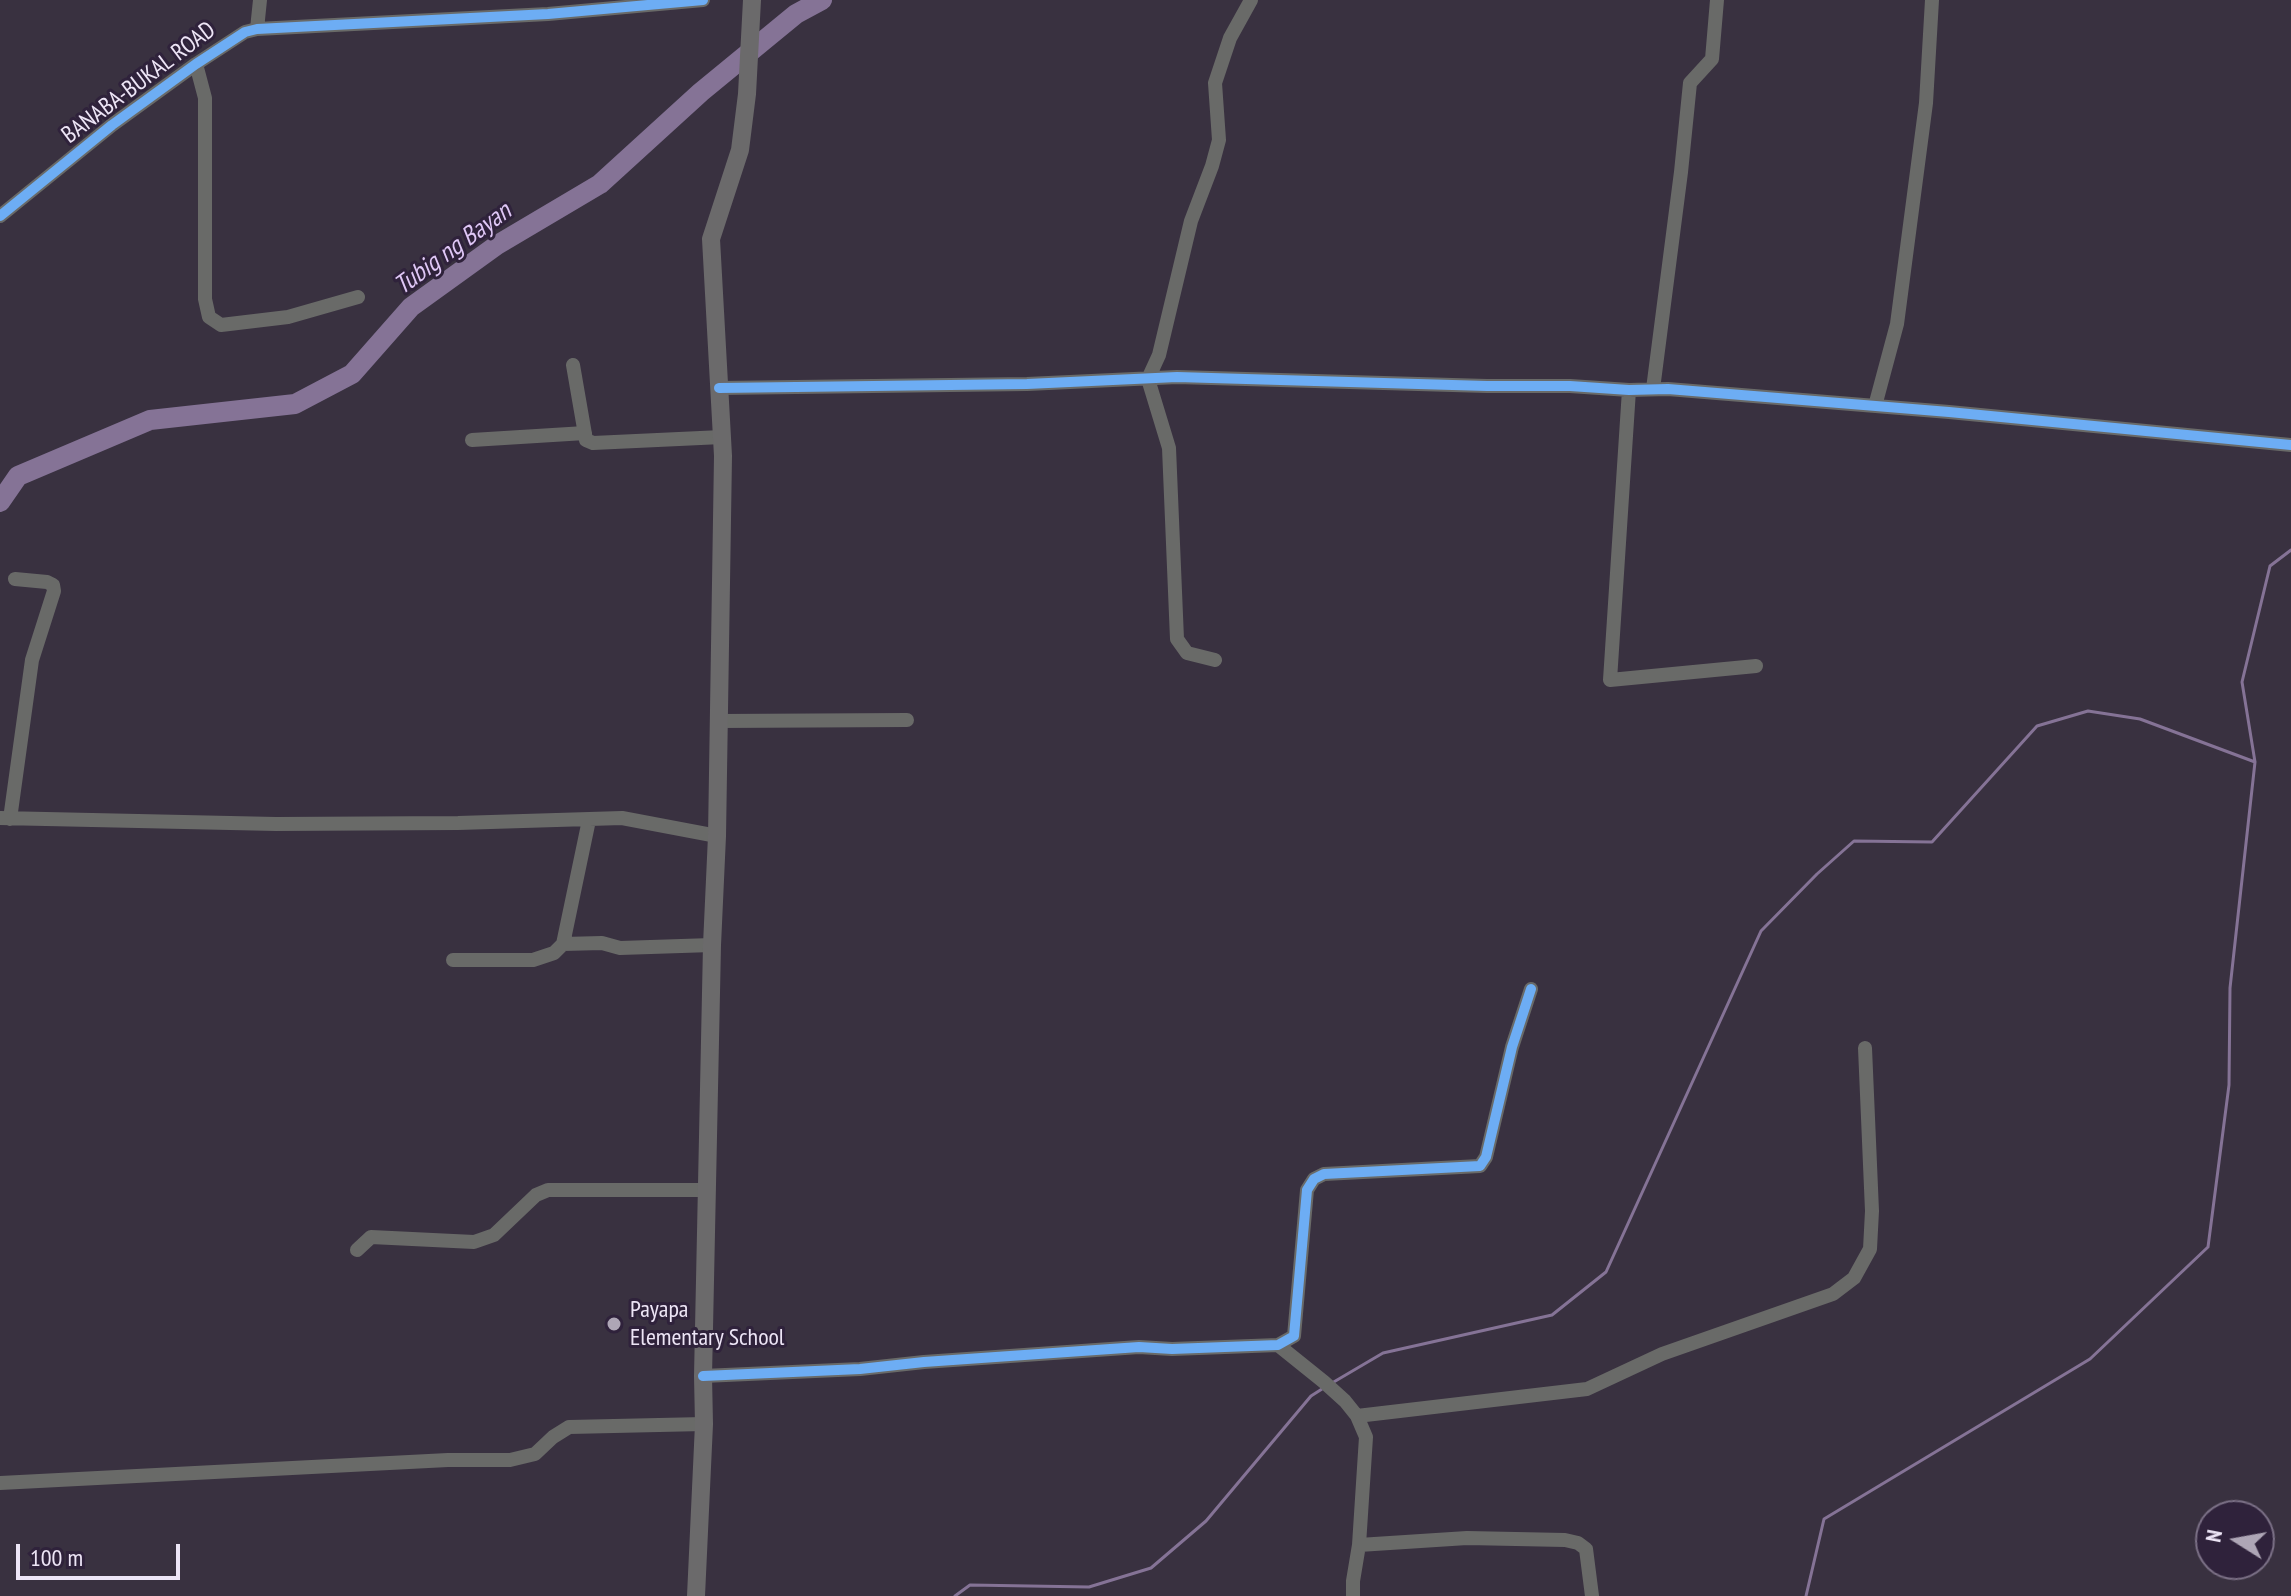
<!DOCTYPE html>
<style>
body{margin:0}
#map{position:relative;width:2291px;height:1596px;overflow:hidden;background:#393140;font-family:"PT Sans Narrow",sans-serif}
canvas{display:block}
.north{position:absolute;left:2195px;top:1500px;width:80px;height:80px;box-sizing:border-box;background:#2f223b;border:2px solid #7b7086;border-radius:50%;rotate:281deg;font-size:22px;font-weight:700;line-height:32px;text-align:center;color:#ede5f6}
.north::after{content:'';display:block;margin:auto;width:28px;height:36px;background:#aea6b6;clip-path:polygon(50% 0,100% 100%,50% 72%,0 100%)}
.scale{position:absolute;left:16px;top:1544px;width:164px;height:36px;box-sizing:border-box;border:4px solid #ede5f6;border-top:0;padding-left:10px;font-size:24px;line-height:28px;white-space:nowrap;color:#ede5f6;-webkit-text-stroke:6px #2f223b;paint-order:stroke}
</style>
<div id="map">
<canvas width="2291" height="1596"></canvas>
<div class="north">N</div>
<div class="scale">100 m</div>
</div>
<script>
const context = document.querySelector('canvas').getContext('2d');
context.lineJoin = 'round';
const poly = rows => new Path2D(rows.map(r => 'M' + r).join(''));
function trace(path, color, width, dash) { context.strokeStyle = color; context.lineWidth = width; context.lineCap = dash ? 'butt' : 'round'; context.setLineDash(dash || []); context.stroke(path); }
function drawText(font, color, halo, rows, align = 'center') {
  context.font = font + ' "PT Sans Narrow",sans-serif'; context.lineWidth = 6; context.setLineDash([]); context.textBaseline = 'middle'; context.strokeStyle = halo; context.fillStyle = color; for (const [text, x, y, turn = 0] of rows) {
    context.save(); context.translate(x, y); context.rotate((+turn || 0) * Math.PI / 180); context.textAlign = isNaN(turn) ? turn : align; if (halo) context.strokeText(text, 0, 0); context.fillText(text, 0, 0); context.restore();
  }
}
trace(poly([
 [1332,1383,1383,1353,1552,1315,1606,1272,1761,931,1817,874,1854,841,1932,842,2037,726,2088,711,2140,719,2255,762],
 [955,1596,970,1585,1089,1587,1151,1568,1206,1521,1311,1396,1322,1389],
 [1806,1596,1824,1519,2090,1359,2208,1247,2229,1085,2230,988,2255,762,2242,682,2270,566,2291,550]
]), '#857396', 3);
trace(poly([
 [0,502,18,476,150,420,295,404,352,374,411,307,497,245,600,184,701,92,796,14,822,0]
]), '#857396', 20);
trace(poly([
 [257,29,260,0],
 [196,64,205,98,205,299,209,317,221,325,288,317,358,297],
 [0,216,112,125,196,64,245,32,257,29,548,14,703,0],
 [573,365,586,440,593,443,722,437],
 [719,388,1027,384,1177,377,1487,386,1570,386,1629,390,1668,389,1949,412,2291,445],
 [1653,389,1681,172,1690,83,1712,59,1717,0],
 [1629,390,1610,680,1756,666],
 [1875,406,1897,324,1926,103,1932,0],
 [472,440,585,433],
 [1215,660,1187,653,1177,639,1169,448,1148,379,1159,355,1191,221,1212,166,1219,140,1215,83,1230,38,1251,0],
 [719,721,907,720],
 [0,818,276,824,458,823,622,818,717,836],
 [10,819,32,660,54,591,53,585,47,582,15,579],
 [563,944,602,943,620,948,712,945],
 [453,960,533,960,554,953,563,944,589,820],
 [357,1250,371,1237,474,1242,494,1235,536,1195,548,1190,707,1190],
 [1278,1345,1324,1382,1345,1401,1357,1416,1366,1437,1359,1545,1353,1581,1353,1596],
 [703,1376,860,1369,924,1362,1139,1347,1172,1349,1278,1345,1294,1336,1307,1190,1314,1179,1324,1174,1480,1166,1486,1157,1512,1047,1531,989],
 [1357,1416,1587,1389,1662,1354,1833,1294,1854,1278,1870,1249,1872,1211,1865,1048],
 [0,1483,448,1460,510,1460,535,1454,553,1437,569,1427,704,1424],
 [1359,1545,1467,1538,1565,1540,1578,1543,1586,1549,1592,1596]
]), '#696a68', 14);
trace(poly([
 [696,1596,704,1424,703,1376,712,945,717,836,723,456,711,239,740,150,747,94,752,0]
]), '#6b6a6b', 18);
trace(poly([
 [0,216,112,125,196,64,245,32,257,29,548,14,703,0],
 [719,388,1027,384,1177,377,1487,386,1570,386,1629,390,1668,389,1949,412,2291,445],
 [703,1376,860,1369,924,1362,1139,1347,1172,1349,1278,1345,1294,1336,1307,1190,1314,1179,1324,1174,1480,1166,1486,1157,1512,1047,1531,989]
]), '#6dadf4', 10);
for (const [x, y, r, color] of [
 [614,1324,8,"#aea6b6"]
]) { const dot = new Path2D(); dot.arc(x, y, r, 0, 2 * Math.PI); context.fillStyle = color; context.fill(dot); trace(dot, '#2f223b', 3); }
drawText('24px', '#ede5f6', '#2f223b', [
 ["BANABA-BUKAL ROAD",139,83,-37]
]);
drawText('24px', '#ede5f6', '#2f223b', [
 ["Payapa",630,1310],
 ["Elementary School",630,1338]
], 'left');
drawText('italic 26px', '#dfc7f6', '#2f223b', [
 ["Tubig ng Bayan",453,249,-36]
]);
</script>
